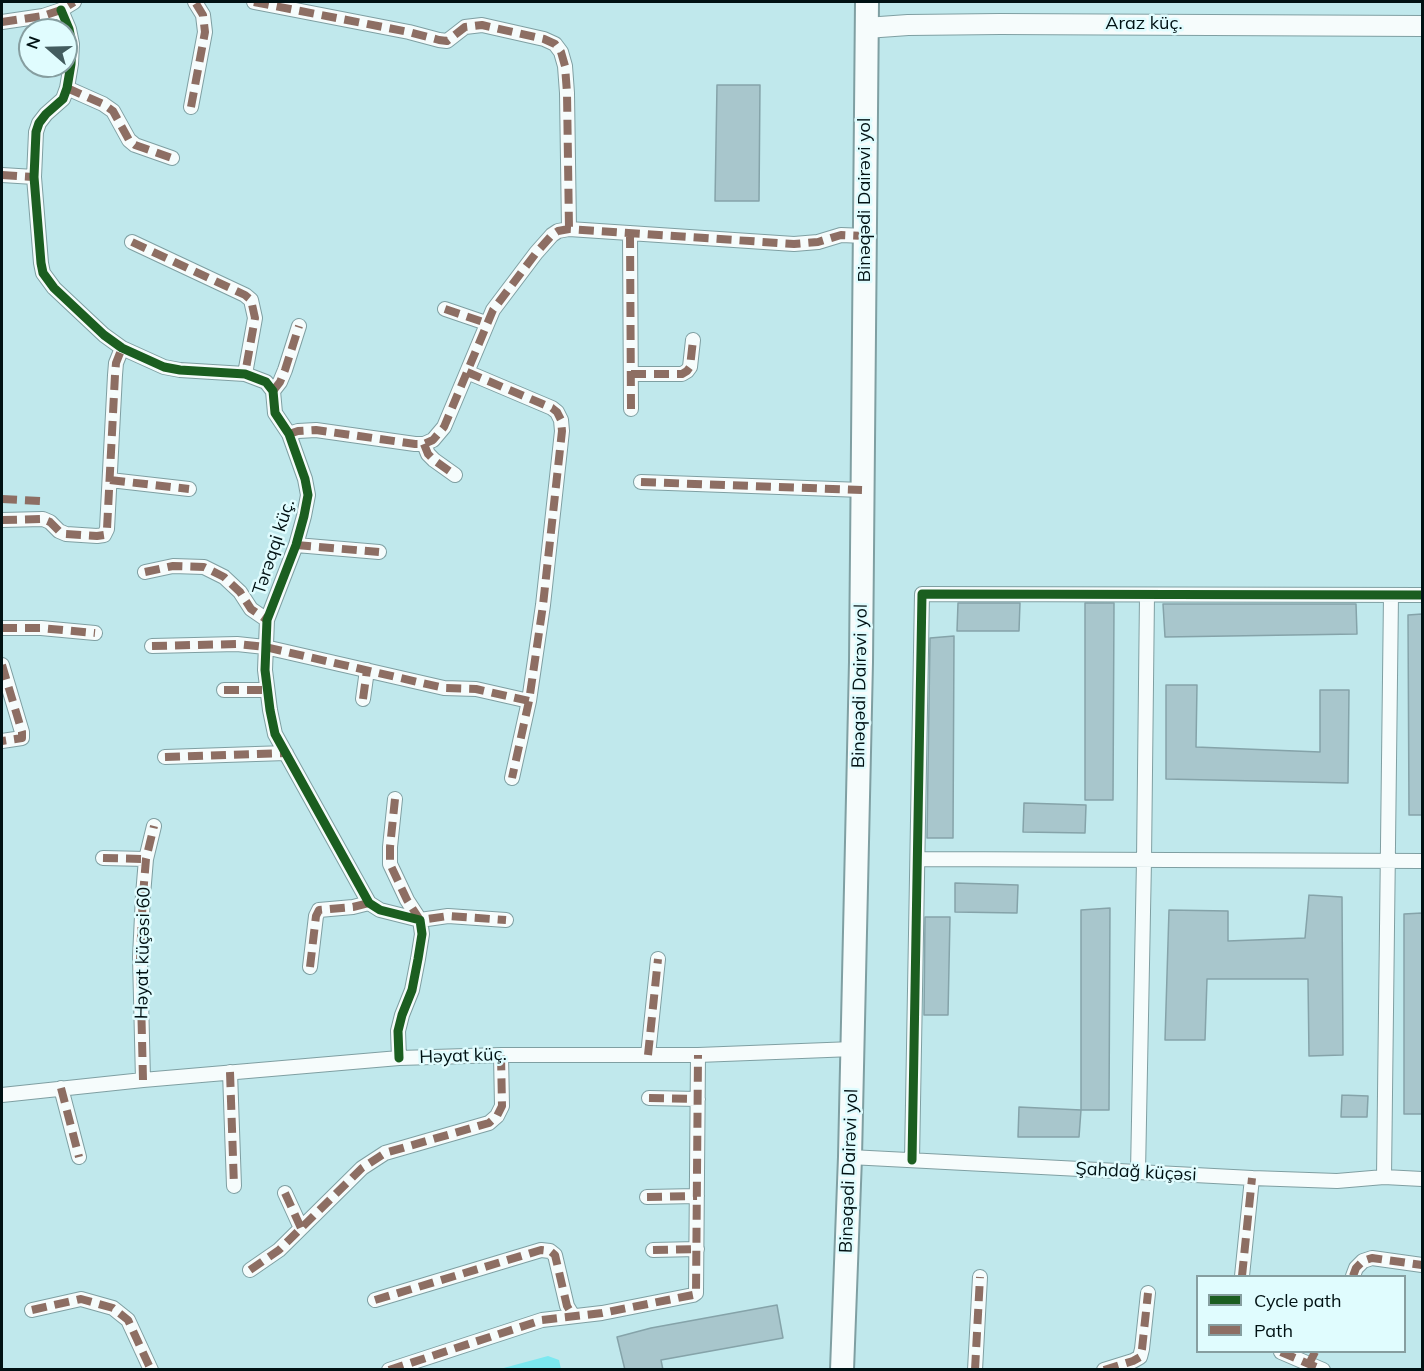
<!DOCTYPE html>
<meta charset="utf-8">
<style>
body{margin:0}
#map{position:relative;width:1424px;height:1371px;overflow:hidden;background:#c0e8ec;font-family:Mulish,sans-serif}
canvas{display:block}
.frame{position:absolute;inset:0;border:3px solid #001113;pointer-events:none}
.legend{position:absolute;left:1196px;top:1275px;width:210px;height:78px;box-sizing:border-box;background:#e0fcfe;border:2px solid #869ea0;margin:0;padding:8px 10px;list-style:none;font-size:18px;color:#001113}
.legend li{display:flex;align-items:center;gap:12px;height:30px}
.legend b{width:30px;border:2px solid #869ea0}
.north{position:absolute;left:18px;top:18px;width:60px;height:60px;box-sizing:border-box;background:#e0fcfe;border:2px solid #869ea0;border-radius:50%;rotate:290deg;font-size:16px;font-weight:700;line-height:24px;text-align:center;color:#001113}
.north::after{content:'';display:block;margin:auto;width:21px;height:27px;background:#435c5f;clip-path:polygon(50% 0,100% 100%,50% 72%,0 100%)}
</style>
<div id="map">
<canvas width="1424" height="1371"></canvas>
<div class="frame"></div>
<ul class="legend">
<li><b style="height:8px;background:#1b5e20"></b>Cycle path</li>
<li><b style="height:8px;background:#8d6e63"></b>Path</li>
</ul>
<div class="north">N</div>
</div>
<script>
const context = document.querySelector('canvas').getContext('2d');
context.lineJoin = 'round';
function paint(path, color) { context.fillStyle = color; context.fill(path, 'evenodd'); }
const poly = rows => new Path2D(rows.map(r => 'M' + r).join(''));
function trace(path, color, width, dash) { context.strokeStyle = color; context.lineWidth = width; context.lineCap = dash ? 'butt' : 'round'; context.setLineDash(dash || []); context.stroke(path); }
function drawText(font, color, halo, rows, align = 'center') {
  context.font = font + ' Mulish,sans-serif'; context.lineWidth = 5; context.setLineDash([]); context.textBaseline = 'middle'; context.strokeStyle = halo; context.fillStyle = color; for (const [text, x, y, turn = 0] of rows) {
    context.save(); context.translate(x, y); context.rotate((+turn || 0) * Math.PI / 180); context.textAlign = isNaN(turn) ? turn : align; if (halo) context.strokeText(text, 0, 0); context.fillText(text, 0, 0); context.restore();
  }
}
paint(poly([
 [548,1356,559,1360,561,1369,500,1369]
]), '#7ce8f0');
const building = poly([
 [717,85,760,85,759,201,715,201,717,85],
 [958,603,1020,603,1019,631,957,631,958,603],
 [1085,603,1114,603,1113,800,1085,800,1085,603],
 [1163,604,1356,604,1357,634,1165,637,1163,604],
 [1422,614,1422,815,1409,815,1408,615,1422,614],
 [954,636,953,838,927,838,930,638,954,636],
 [1166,685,1197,685,1196,747,1320,752,1320,690,1349,690,1348,783,1166,779,1166,685],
 [1024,803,1086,805,1085,833,1023,832,1024,803],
 [955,883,1018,885,1017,913,955,912,955,883],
 [1309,895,1342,897,1343,1055,1309,1056,1308,979,1207,979,1205,1040,1165,1040,1169,910,1228,911,1228,941,1305,938,1309,895],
 [1110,908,1109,1110,1081,1110,1081,910,1110,908],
 [1422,913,1422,1114,1404,1114,1404,914,1422,913],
 [925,917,950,917,948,1015,924,1015,925,917],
 [1342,1095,1368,1096,1367,1117,1341,1117,1342,1095],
 [1019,1107,1081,1110,1079,1137,1018,1137,1019,1107],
 [777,1305,783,1338,661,1360,663,1370,625,1370,617,1337,651,1328,777,1305]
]);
paint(building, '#a8c6cc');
trace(building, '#85a3a9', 1.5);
const street = poly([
 [254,2,409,32,439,40,447,41,465,27,482,25,544,39,555,44,561,52,565,66,567,93,569,229],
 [61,10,69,29,72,44,71,64,67,88,63,99,46,114,39,123,36,132,34,177,41,263,43,273,54,288,104,335,122,348,164,367,180,370,245,374,266,382,273,391,275,413,289,434,305,479,308,495,304,516,296,545,267,620,265,670,270,710,275,734,369,903,380,910,420,920,422,934,418,959,412,990,402,1015,398,1031,399,1058],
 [2,22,43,16,61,10,74,2],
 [67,88,103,104,113,111,129,140,135,145,172,158],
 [191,107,205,32,203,15,195,2],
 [2,175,34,177],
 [630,233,631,409],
 [132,242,245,295,251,300,255,318,245,374],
 [445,309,486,323],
 [467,372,552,408,557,412,561,420,562,431,543,605,529,701,512,778],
 [631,374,682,374,687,371,690,367,693,340],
 [273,391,280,382,285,370,299,326],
 [289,434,298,431,316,430,415,444,424,444,433,440,444,427,493,310,536,253,552,235,558,231,569,229,794,244,818,242,841,235,865,236],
 [424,444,428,454,434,460,455,475],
 [110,480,189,489],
 [641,482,862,490],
 [2,520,43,519,50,522,59,531,66,534,97,536,104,535,107,529,115,375,116,363,122,348],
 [296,545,379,552],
 [145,572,173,566,204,567,224,577,240,592,251,609,267,620],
 [2,628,41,628,95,633],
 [152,646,237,644,265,647,444,688,476,689,529,701],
 [2,665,22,732,22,738,2,741],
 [224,690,267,690],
 [363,699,367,670],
 [165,757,286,753],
 [395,799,390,847,390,864,407,900,420,920,448,916,506,920],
 [103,858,146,859],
 [919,859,1422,861],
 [310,967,316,916,319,910,353,907,369,903],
 [648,1055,658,959],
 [230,1072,234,1186],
 [143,1080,140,957,143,895,146,859,154,826],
 [61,1088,79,1157],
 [2,1095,143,1080,399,1058,501,1055,698,1055,853,1049],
 [649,1098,698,1099],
 [850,1157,1252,1178,1337,1181,1384,1177,1422,1179],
 [912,1160,922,594,1422,595],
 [1138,1172,1144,860,1147,595],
 [1384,1177,1391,595],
 [285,1193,301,1228],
 [647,1197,697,1196],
 [653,1250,697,1249],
 [250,1270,279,1250,362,1168,385,1153,489,1123,497,1116,502,1106,501,1055],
 [1242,1276,1252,1178],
 [1353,1276,1356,1268,1363,1261,1372,1258,1422,1265],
 [375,1300,541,1250,550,1251,555,1255,567,1306,573,1316],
 [32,1310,81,1299,113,1308,128,1320,151,1370],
 [1281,1352,1323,1370],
 [389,1370,542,1320,602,1313,693,1295,696,1293,698,1055],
 [975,1370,980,1277],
 [1104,1370,1133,1361,1140,1357,1142,1349,1148,1293]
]);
const secondary = poly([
 [866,28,908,25,1000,24,1422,26]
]);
const primary = poly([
 [842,1370,850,1157,861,662,867,2]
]);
trace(street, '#7f9fa2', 16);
trace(secondary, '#7f9fa2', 22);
trace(primary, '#7f9fa2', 26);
trace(street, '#f6fcfc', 14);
trace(secondary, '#f6fcfc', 20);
trace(primary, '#f6fcfc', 22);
trace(poly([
 [254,2,409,32,439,40,447,41,465,27,482,25,544,39,555,44,561,52,565,66,567,93,569,229],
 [2,22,43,16,61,10,74,2],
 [67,88,103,104,113,111,129,140,135,145,172,158],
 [191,107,205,32,203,15,195,2],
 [2,175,34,177],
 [630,233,631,409],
 [132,242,245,295,251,300,255,318,245,374],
 [445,309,486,323],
 [467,372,552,408,557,412,561,420,562,431,543,605,529,701,512,778],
 [631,374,682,374,687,371,690,367,693,340],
 [273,391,280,382,285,370,299,326],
 [289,434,298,431,316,430,415,444,424,444,433,440,444,427,493,310,536,253,552,235,558,231,569,229,794,244,818,242,841,235,865,236],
 [424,444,428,454,434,460,455,475],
 [110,480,189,489],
 [641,482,862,490],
 [2,499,41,501],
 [2,520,43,519,50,522,59,531,66,534,97,536,104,535,107,529,115,375,116,363,122,348],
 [296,545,379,552],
 [145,572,173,566,204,567,224,577,240,592,251,609,267,620],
 [2,628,41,628,95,633],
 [152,646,237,644,265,647,444,688,476,689,529,701],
 [2,665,22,732,22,738,2,741],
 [224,690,267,690],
 [363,699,367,670],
 [165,757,286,753],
 [395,799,390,847,390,864,407,900,420,920,448,916,506,920],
 [103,858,146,859],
 [310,967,316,916,319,910,353,907,369,903],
 [648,1055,658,959],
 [230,1072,234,1186],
 [143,1080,140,957,143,895,146,859,154,826],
 [61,1088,79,1157],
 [649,1098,698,1099],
 [285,1193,301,1228],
 [647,1197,697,1196],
 [653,1250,697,1249],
 [250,1270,279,1250,362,1168,385,1153,489,1123,497,1116,502,1106,501,1055],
 [1242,1276,1252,1178],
 [1353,1276,1356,1268,1363,1261,1372,1258,1422,1265],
 [375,1300,541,1250,550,1251,555,1255,567,1306,573,1316],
 [32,1310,81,1299,113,1308,128,1320,151,1370],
 [1281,1352,1323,1370],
 [1309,1364,1315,1352],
 [389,1370,542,1320,602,1313,693,1295,696,1293,698,1055],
 [975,1370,980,1277],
 [1104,1370,1133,1361,1140,1357,1142,1349,1148,1293]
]), '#8d6e63', 8, [15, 8]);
trace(poly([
 [61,10,69,29,72,44,71,64,67,88,63,99,46,114,39,123,36,132,34,177,41,263,43,273,54,288,104,335,122,348,164,367,180,370,245,374,266,382,273,391,275,413,289,434,305,479,308,495,304,516,296,545,267,620,265,670,270,710,275,734,369,903,380,910,420,920,422,934,418,959,412,990,402,1015,398,1031,399,1058],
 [912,1160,922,594,1422,595]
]), '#1b5e20', 9);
drawText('18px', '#001113', '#e0fcfe', [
 ["Araz küç.",1144,24],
 ["Binəqədi Dairəvi yol",865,200,-90],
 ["Tərəqqi küç.",274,547,-72],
 ["Binəqədi Dairəvi yol",860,686,-89],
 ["Həyat küçəsi 60",143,953,-89],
 ["Həyat küç.",463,1056,-2],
 ["Binəqədi Dairəvi yol",849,1171,-88],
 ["Şahdağ küçəsi",1136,1172,3]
]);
</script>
